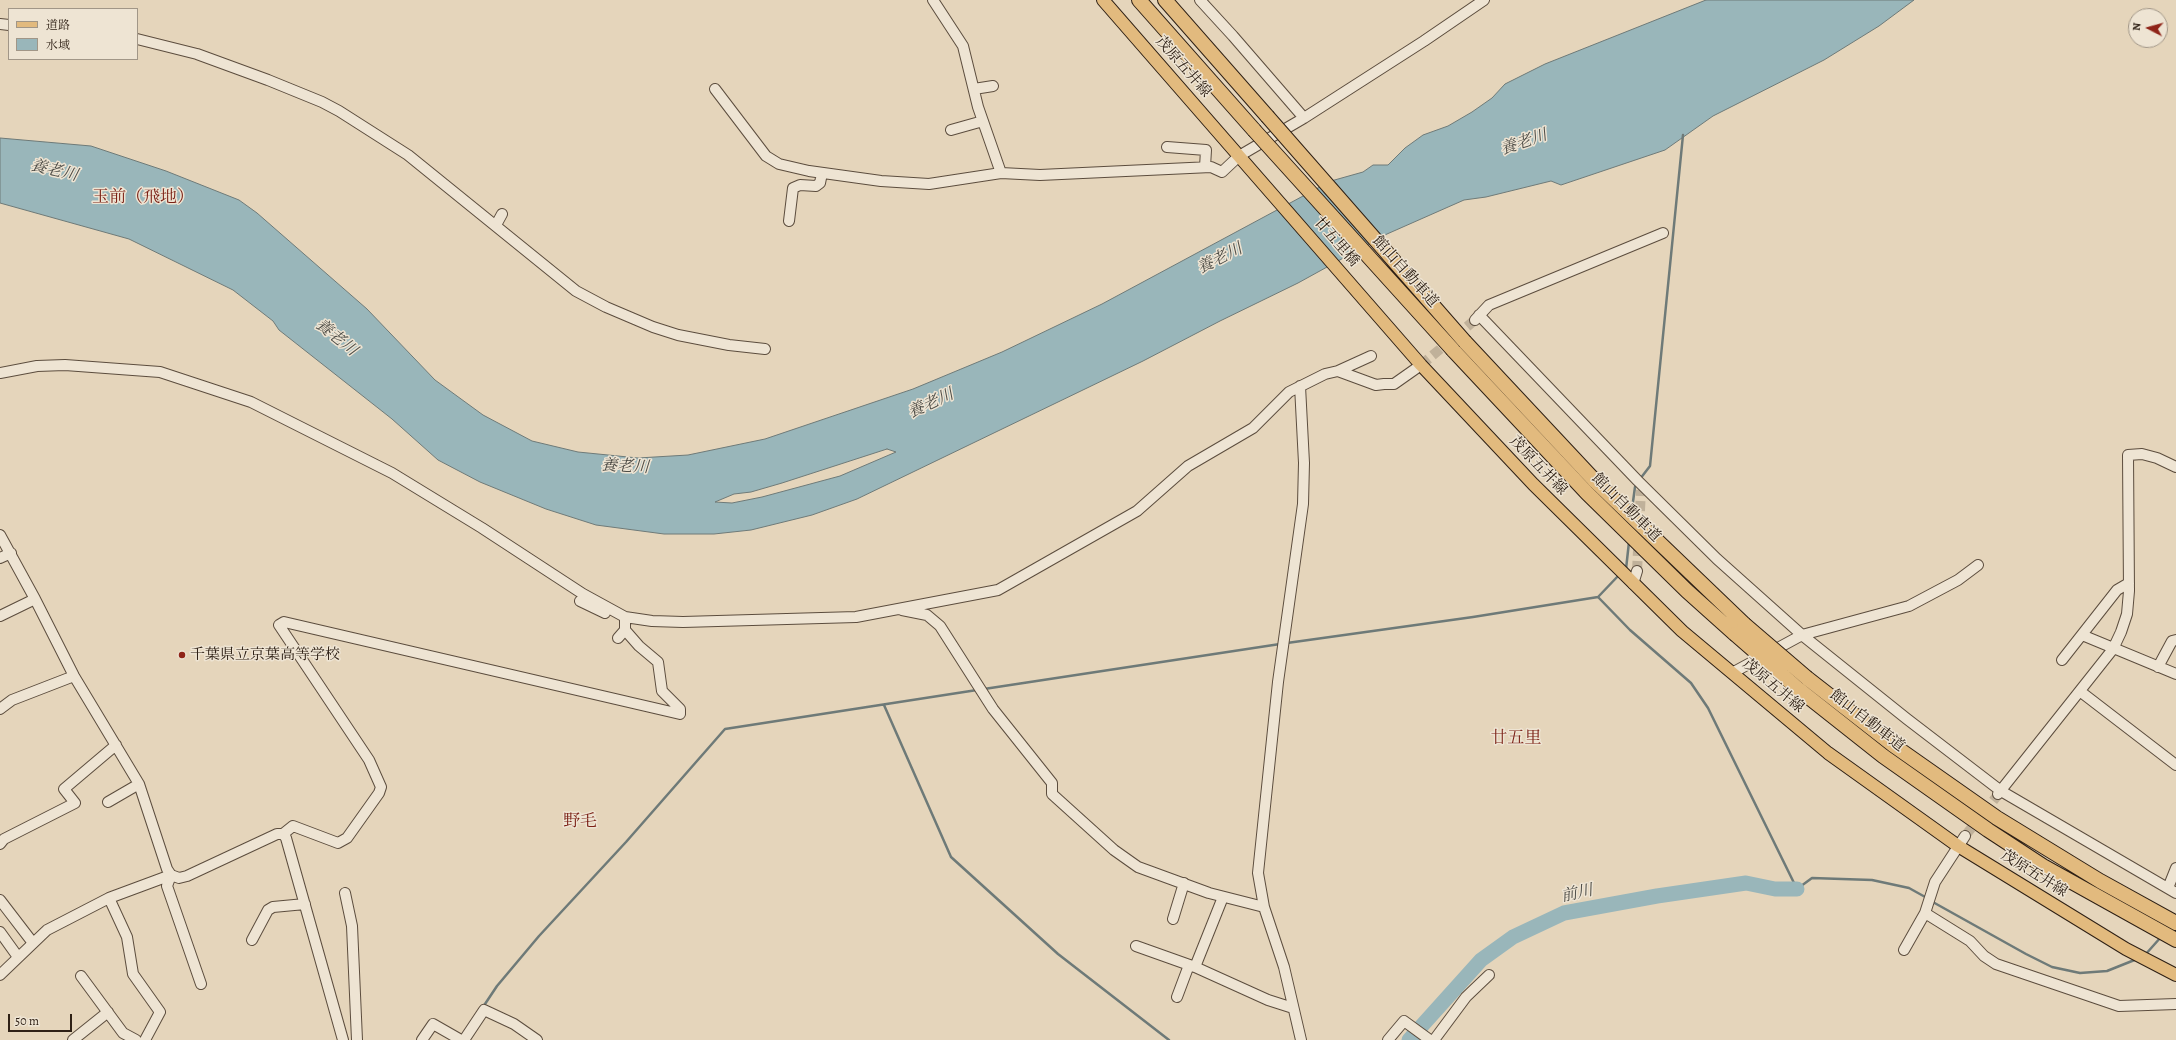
<!DOCTYPE html>
<meta charset="utf-8">
<style>
body{margin:0}
#map{position:relative;width:2176px;height:1040px;overflow:hidden;background:#e5d5bb;font-family:Alegreya,"Noto Serif JP",serif}
canvas{display:block}
.legend{position:absolute;left:8px;top:8px;width:130px;height:52px;box-sizing:border-box;background:#eee4d3;border:1px solid #a19687;margin:0;padding:5px 7px;list-style:none;font-size:12px;color:#2e2015}
.legend li{display:flex;align-items:center;gap:8px;height:20px}
.legend b{width:20px;border:1px solid #a19687}
.north{position:absolute;left:2128px;top:8px;width:40px;height:40px;box-sizing:border-box;background:#eee4d3;border:1px solid #a19687;border-radius:50%;rotate:276deg;font-size:11px;font-weight:700;line-height:16px;text-align:center;color:#2e2015}
.north::after{content:'';display:block;margin:auto;width:14px;height:18px;background:#8f2418;clip-path:polygon(50% 0,100% 100%,50% 72%,0 100%)}
.scale{position:absolute;left:8px;top:1014px;width:64px;height:18px;box-sizing:border-box;border:2px solid #2e2015;border-top:0;padding-left:5px;font-size:12px;line-height:14px;white-space:nowrap;color:#2e2015;-webkit-text-stroke:3px #eee4d3;paint-order:stroke}
</style>
<div id="map">
<canvas width="2176" height="1040"></canvas>
<ul class="legend">
<li><b style="height:5px;background:#e2ba7e"></b>道路</li>
<li><b style="height:11px;background:#99b6ba"></b>水域</li>
</ul>
<div class="north">N</div>
<div class="scale">50 m</div>
</div>
<script>
const context = document.querySelector('canvas').getContext('2d');
context.lineJoin = 'round';
function paint(path, color) { context.fillStyle = color; context.fill(path, 'evenodd'); }
const poly = rows => new Path2D(rows.map(r => 'M' + r).join(''));
function trace(path, color, width, dash) { context.strokeStyle = color; context.lineWidth = width; context.lineCap = dash ? 'butt' : 'round'; context.setLineDash(dash || []); context.stroke(path); }
function drawText(font, color, halo, rows, align = 'center') {
  context.font = font + ' Alegreya,"Noto Serif JP",serif'; context.lineWidth = 3; context.setLineDash([]); context.textBaseline = 'middle'; context.strokeStyle = halo; context.fillStyle = color; for (const [text, x, y, turn = 0] of rows) {
    context.save(); context.translate(x, y); context.rotate((+turn || 0) * Math.PI / 180); context.textAlign = isNaN(turn) ? turn : align; if (halo) context.strokeText(text, 0, 0); context.fillText(text, 0, 0); context.restore();
  }
}
const water = poly([
 [1706,0,1914,0,1879,26,1824,60,1713,116,1665,150,1561,185,1551,181,1486,197,1464,200,1387,234,1298,283,1220,321,1143,361,857,499,812,515,751,530,714,534,664,534,596,525,546,509,480,482,438,460,392,419,279,330,273,321,233,290,129,239,0,203,0,138,91,146,166,171,239,200,257,213,367,309,435,380,483,415,532,441,578,452,638,458,688,455,765,439,913,389,1002,352,1102,304,1331,181,1363,172,1373,165,1388,165,1405,148,1423,135,1448,126,1472,112,1492,98,1505,84,1545,64,1706,0],
 [887,449,896,452,840,476,762,497,732,503,715,502,734,494,751,492,782,483,887,449]
]);
paint(water, '#99b6ba');
trace(water, '#6e7a78', 1);
trace(poly([
 [1640,479,1650,466,1683,135],
 [1632,509,1635,487,1637,483],
 [1626,569,1629,542],
 [1598,597,1630,630,1691,683,1708,708,1797,889,1812,878,1872,880,1909,888,1927,898],
 [1287,643,1473,617,1598,597,1619,575],
 [984,689,1280,644],
 [884,705,951,857,1058,954,1169,1040],
 [1931,901,2026,954,2052,967,2080,973,2107,971,2137,959],
 [2145,955,2161,937],
 [483,1007,497,986,539,936,626,842,725,729,977,690]
]), '#6e7a78', 2.5);
trace(poly([
 [1409,1040,1481,960,1513,937,1564,913,1657,896,1746,883,1775,889,1797,889]
]), '#99b6ba', 15);
trace(poly([
 [1421,365,1475,320],
 [1637,571,1641,490],
 [1965,836,1997,796]
]), '#c0b19a', 10, [10, 5]);
const minor = poly([
 [933,0,963,46,978,107,1001,173],
 [1200,0,1233,36,1304,118],
 [0,24,9,25],
 [137,39,197,54,268,80,322,102,339,111,408,155,576,291,606,307,653,327,678,335,729,345,765,349],
 [715,89,766,156,779,164,809,171,881,181,929,184,1001,173,1040,175,1211,167,1222,172,1239,156,1304,118,1424,41,1484,0],
 [974,89,993,86],
 [951,130,983,121],
 [1167,147,1206,150,1205,167],
 [789,221,793,188,800,185,816,186,820,183,822,173],
 [496,225,502,214],
 [1479,315,1638,481,1717,559,1802,635,1907,719,2001,791,2176,893],
 [1475,320,1489,305,1663,233],
 [1338,371,1376,385,1384,384,1394,384,1421,365],
 [0,373,37,366,65,365,160,372,251,402,392,473,482,528,583,594,625,617,652,621,683,622,856,617,998,590,1137,511,1188,466,1253,428,1289,392,1325,374,1338,371,1371,356],
 [1300,386,1304,463,1303,504,1278,682,1258,873,1264,907,1284,967,1301,1040],
 [0,535,35,599,74,676,139,784,167,869,171,875,167,886,201,984],
 [0,558,11,553],
 [1633,584,1637,571],
 [580,601,605,613],
 [902,610,927,615,940,626,993,709,1052,783,1052,794,1114,850,1138,867,1209,893,1264,907],
 [0,616,35,599],
 [2082,635,2176,674],
 [618,638,625,630],
 [2062,660,2117,590,2129,583],
 [2158,667,2172,641,2176,640],
 [1732,673,1802,635,1909,606,1958,580,1978,565],
 [2081,692,2176,765],
 [0,709,12,700,74,676],
 [1998,794,2113,649,2121,632,2127,614,2129,591,2128,455,2142,454,2157,458,2176,467],
 [108,802,139,784],
 [283,834,286,838,343,1040],
 [0,844,4,839,75,803,64,789,116,745],
 [2168,888,2176,868],
 [345,893,352,926,357,1040],
 [109,898,127,937,133,974,160,1012,145,1040],
 [0,900,33,943],
 [1925,913,1970,941,1984,956,1996,964,2119,1006,2176,1004],
 [1173,919,1184,883],
 [0,932,18,957],
 [252,940,268,910,273,907,305,904],
 [1136,946,1195,967,1268,1000,1293,1008],
 [1904,950,1925,913,1935,882,1965,836],
 [1195,967,1223,897],
 [0,975,47,930,109,898,171,875,179,878,187,876,277,834,283,834,293,826,338,843,347,838,379,793,381,787,369,760,279,625,284,622,680,714,680,709,662,691,658,662,639,646,625,630,625,617],
 [81,976,123,1033,136,1040],
 [1177,997,1189,965],
 [73,1040,108,1012],
 [422,1040,433,1024,461,1040],
 [464,1040,484,1010,514,1024,537,1040],
 [1388,1040,1404,1021,1430,1040],
 [1434,1040,1466,997,1489,975]
]);
const major = poly([
 [1103,0,1421,365,1533,484,1682,631,1828,753,1958,846,2126,949,2176,975]
]);
const highway = poly([
 [1139,0,1254,130],
 [1165,0,1267,116],
 [1465,342,1596,482,1744,624],
 [1453,350,1587,493,1687,591,1735,634],
 [1807,678,1893,745,1997,818,2100,881,2176,923],
 [1797,688,1883,756,1988,830,2043,866,2176,940]
]);
trace(minor, '#5c4d3e', 12);
trace(major, '#2e2015', 14);
trace(highway, '#2e2015', 16);
trace(minor, '#eee4d3', 10);
trace(major, '#e2ba7e', 12);
trace(highway, '#e2ba7e', 14);
const highwayBridge = poly([
 [1267,116,1465,342],
 [1254,130,1453,350],
 [1744,624,1807,678],
 [1735,634,1797,688]
]);
trace(highwayBridge, '#2e2015', 16, []);
trace(highwayBridge, '#e2ba7e', 14);
for (const [x, y, r, color] of [
 [182,655,4,"#8f2418"]
]) { const dot = new Path2D(); dot.arc(x, y, r, 0, 2 * Math.PI); context.fillStyle = color; context.fill(dot); trace(dot, '#eee4d3', 1.5); }
drawText('15px', '#2e2015', '#eee4d3', [
 ["茂原五井線",1183,67,49],
 ["廿五里橋",1336,242,49],
 ["館山自動車道",1405,272,48],
 ["茂原五井線",1538,466,46],
 ["館山自動車道",1626,508,45],
 ["茂原五井線",1773,686,40],
 ["館山自動車道",1867,721,38],
 ["茂原五井線",2034,874,32]
]);
drawText('15px', '#2e2015', '#eee4d3', [
 ["千葉県立京葉高等学校",190,655]
], 'left');
drawText('italic 16px', '#4e4d47', '#eee4d3', [
 ["養老川",1524,143,-19],
 ["養老川",54,171,13],
 ["養老川",1220,259,-27],
 ["養老川",336,338,39],
 ["養老川",931,404,-25],
 ["養老川",625,467,3],
 ["前川",1577,894,-12]
]);
drawText('17px', '#7a1f14', '#eee4d3', [
 ["玉前（飛地）",143,198],
 ["廿五里",1516,739],
 ["野毛",580,822]
]);
</script>
